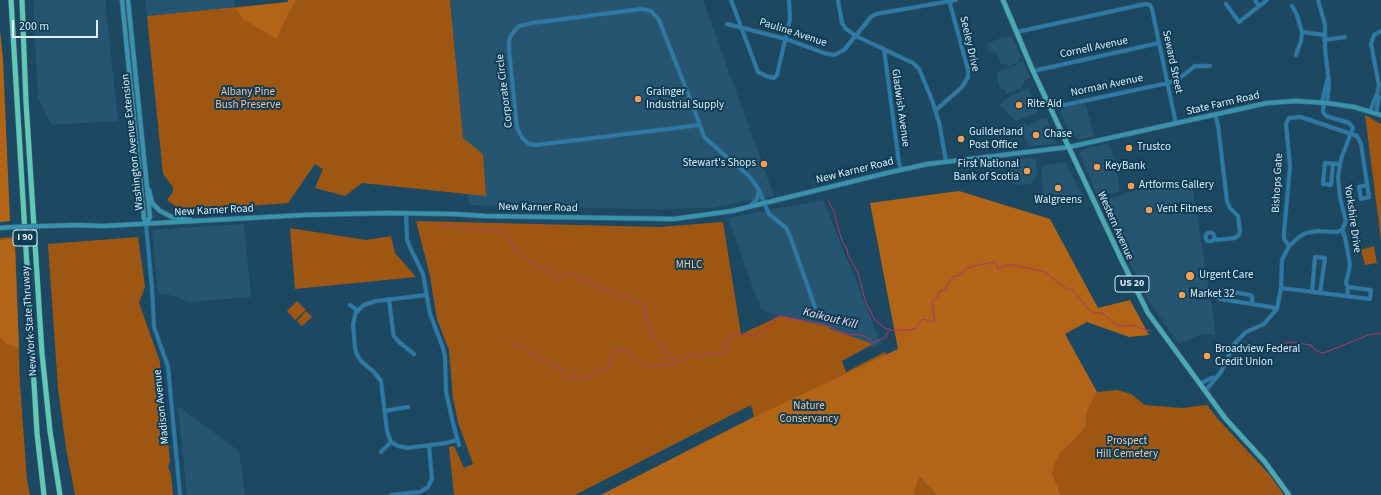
<!DOCTYPE html>
<style>
body{margin:0}
#map{position:relative;width:1381px;height:495px;overflow:hidden;background:#1c4862;font-family:"Source Sans 3",sans-serif}
canvas{display:block}
.scale{position:absolute;left:12px;top:20px;width:86px;height:18px;box-sizing:border-box;border:2px solid #dfeef9;border-top:0;padding-left:5px;font-size:12px;line-height:14px;white-space:nowrap;color:#dfeef9;-webkit-text-stroke:3px #0f3d56;paint-order:stroke}
</style>
<div id="map">
<canvas width="1381" height="495"></canvas>
<div class="scale">200 m</div>
</div>
<script>
const context = document.querySelector('canvas').getContext('2d');
context.lineJoin = 'round';
function paint(path, color) { context.fillStyle = color; context.fill(path, 'evenodd'); }
const poly = rows => new Path2D(rows.map(r => 'M' + r).join(''));
function trace(path, color, width, dash) { context.strokeStyle = color; context.lineWidth = width; context.lineCap = dash ? 'butt' : 'round'; context.setLineDash(dash || []); context.stroke(path); }
function drawText(font, color, halo, rows, align = 'center') {
  context.font = font + ' "Source Sans 3",sans-serif'; context.lineWidth = 4; context.setLineDash([]); context.textBaseline = 'middle'; context.strokeStyle = halo; context.fillStyle = color; for (const [text, x, y, turn = 0] of rows) {
    context.save(); context.translate(x, y); context.rotate((+turn || 0) * Math.PI / 180); context.textAlign = isNaN(turn) ? turn : align; if (halo) context.strokeText(text, 0, 0); context.fillText(text, 0, 0); context.restore();
  }
}
paint(poly([
 [33,0,105,0,118,121,51,125,38,97],
 [145,0,234,0,235,8,147,16],
 [450,0,703,0,774,196,710,208,635,209,469,205],
 [1004,37,1012,37,1021,57,1018,59,1019,62,1008,67,1006,64,1001,65,997,53,990,51,987,47,988,43],
 [1023,61,1030,77,1024,82,1021,88,1006,94,1005,89,1001,89,999,86,997,72,1014,66],
 [1028,88,1038,112,1016,121,1000,105,1004,100],
 [1085,103,1094,135,1093,137,1079,139,1072,136,1068,130,1060,110,1067,106],
 [1047,118,1056,143,1034,146,1029,146,1019,125,1025,123,1028,126,1036,121],
 [1109,143,1116,166,1120,192,1097,195,1080,154,1082,150,1089,148],
 [1036,158,1037,174,1032,184,1015,185,1010,179,1010,160],
 [1066,162,1082,195,1076,196,1063,202,1046,203,1043,192,1041,166],
 [1191,179,1215,326,1215,336,1202,334,1179,344,1148,300,1121,245,1119,237,1110,220,1104,205,1108,199,1119,196,1127,193],
 [823,200,881,343,874,347,761,310,728,218],
 [244,224,251,297,189,302,170,295,158,294,152,230],
 [178,406,239,451,245,495,187,495]
]), '#265572');
paint(poly([
 [288,0,450,0,463,138,483,154,486,196,362,183,345,196,315,188,323,169,315,164,288,203,219,208,178,208,167,200,173,192,173,187,163,174,147,16,288,2],
 [1365,115,1381,124,1381,240],
 [416,221,659,227,723,222,741,334,780,316,829,327,830,329,873,344,842,361,846,372,885,352,887,357,919,476,936,495,601,495,754,417,751,405,575,495,454,495,449,447,453,446,455,448,464,468,473,464,458,422,453,398,449,350,437,319,430,276],
 [290,228,366,240,391,236,395,253,416,277,295,289],
 [15,237,20,384,27,480,30,495,0,495,0,238],
 [138,237,145,287,139,303,160,362,161,375,158,384,164,396,170,461,168,467,171,474,173,495,75,495,66,448,58,388,48,244],
 [1374,246,1377,263,1365,265,1361,250],
 [297,301,306,310,295,320,287,311],
 [306,311,312,317,302,326,297,321],
 [1117,390,1131,394,1145,405,1182,408,1207,405,1217,418,1269,474,1284,495,1061,495,1051,474,1055,463,1060,453,1074,440,1086,427,1087,411,1097,392]
]), '#9e5712');
paint(poly([
 [288,0,296,0,284,22,277,39,250,23,244,21,235,8,288,2],
 [0,30,3,59,10,221,0,222],
 [959,191,1050,219,1098,308,1130,300,1149,335,1129,337,1087,322,1065,334,1097,392,1087,411,1086,427,1074,440,1060,453,1055,463,1052,474,1061,495,936,495,919,476,914,493,915,495,601,495,754,417,898,349,870,203],
 [12,239,15,251,19,348,6,344,0,337,0,240]
]), '#b26417');
trace(poly([
 [828,200,834,212,842,241,847,249,848,255,858,273,866,303,875,320,886,329,890,329],
 [438,224,451,225,471,229,496,230,504,232,508,234,515,251,524,255,531,263,539,268,544,267,548,268,550,273,553,276,561,279,567,272,569,273,574,275,579,280,582,279,585,282,590,280,592,281,595,286,620,297,627,296,630,297,635,303,642,304,645,306,646,314,645,318,649,324,653,338,664,346,667,354,672,358,678,361],
 [511,343,520,346,537,357,548,362,561,370,565,378,575,378,589,377,592,374,609,367,612,356,616,350,623,350,628,351,644,365,652,366,675,364,678,361,681,361,690,353,694,356,701,356,709,353,720,354,727,349,726,343,732,336,737,334,754,336,759,333,764,332,776,317,781,316,824,325,834,328,835,331,839,331,848,334,862,335,867,337,873,343,886,337,887,333,891,330,909,330,916,328,920,321,924,319,933,322,935,321,932,303,934,299,937,298,940,291,946,290,947,285,954,276,958,276,961,275,966,268,993,262,996,263,998,269,1007,265,1012,265,1046,272,1051,277,1067,289,1073,290,1088,309,1093,312,1104,314,1115,324,1122,326,1135,325,1142,329,1151,331],
 [1246,345,1261,347,1291,342,1311,345,1314,349,1321,353,1324,353,1368,335,1381,333]
]), '#b0376b', 1);
const minor = poly([
 [731,0,758,72,766,76,774,78,777,75,790,19,789,0],
 [838,0,842,23,846,29,856,36,913,63,919,69,932,100,939,122,946,161],
 [1255,0,1259,6],
 [1318,0,1325,25,1325,49,1329,83,1327,103],
 [1226,4,1239,22,1267,0],
 [1292,6,1297,15,1302,32,1301,41,1296,55],
 [727,24,786,39,824,53,834,55,844,50,871,17,876,14,956,0],
 [1017,32,1145,4,1150,5,1152,9,1176,124],
 [1302,32,1324,35],
 [1324,40,1345,37],
 [884,49,899,163,901,169],
 [1033,71,1159,43],
 [1322,102,1328,77],
 [1324,102,1323,112,1326,116,1349,123,1353,128,1341,159,1338,177,1340,198,1346,221,1342,230,1345,237,1350,265,1346,283,1348,287],
 [1050,108,1168,83,1181,77,1195,66,1210,66],
 [936,110,962,87,968,77,968,70,949,0],
 [1370,111,1376,96,1377,95],
 [1376,113,1378,101,1379,97,1377,95,1379,85,1371,44,1374,35,1381,31],
 [700,125,536,145,529,144,523,139,517,128,509,50,509,41,511,35,519,26,532,23,642,9,651,11,659,20,689,96,700,125,704,137,749,176,759,190,769,214,786,228,790,236,815,307],
 [1333,164,1331,185,1323,184,1325,163,1339,164],
 [751,205,757,199,759,191],
 [406,214,407,239,409,245,423,274,430,314,443,348,445,357,446,392,453,423,459,445],
 [146,224,152,289,154,327,168,367,180,495],
 '1205.5 237a4.5 4.5 0 1 1 9 0a4.5 4.5 0 1 1-9 0Z',
 [1215,238,1217,240,1235,238,1239,235,1240,231,1238,216,1230,208,1227,201,1218,125,1215,115],
 [1289,246,1284,239,1284,233,1290,166,1286,124,1289,118,1301,117,1357,136,1361,144,1369,197,1361,199,1359,187,1367,185],
 [1281,288,1370,299,1371,290,1348,287,1347,296],
 [1312,292,1315,257,1325,258,1320,293],
 [427,295,376,301,364,305,356,312,353,324,355,348,357,355,362,362,374,372,381,381,387,431,391,442,398,446,407,448,446,443,457,440],
 [389,299,393,332,394,336,399,342,414,354],
 [1252,304,1252,296,1250,295,1222,290,1218,293,1218,297,1220,299,1271,307,1277,309],
 [350,305,358,311],
 [1200,384,1211,378,1215,378],
 [1205,391,1221,372,1233,346,1238,340,1246,332,1264,324,1277,309,1281,288,1282,260,1289,246,1299,237,1306,233,1317,231,1337,232,1342,230],
 [384,411,408,407],
 [381,452,391,442],
 [391,495,420,492,428,487,432,479,429,446]
]);
const secondary = poly([
 [122,0,144,218,146,224],
 [128,0,150,217,146,224],
 [149,190,152,203,160,211,172,217,191,220],
 [45,226,76,225,103,226,304,215,387,213,453,214,485,216,674,219,732,211,891,172,928,164,1069,147,1267,103,1296,101,1327,103,1354,107,1381,115],
 [0,228,13,227]
]);
const primary = poly([
 [1003,0,1033,71,1124,265,1148,313,1225,418,1265,462,1289,495]
]);
const motorway = poly([
 [11,0,37,433,44,495],
 [22,0,26,102,42,353,50,431,60,495]
]);
trace(minor, '#43677c', 4.5);
trace(secondary, '#43677c', 5.5);
trace(primary, '#43677c', 6);
trace(motorway, '#43677c', 6);
trace(minor, '#267dad', 3);
trace(secondary, '#3794af', 4);
trace(primary, '#49abb1', 4.5);
trace(motorway, '#60c9b4', 5);
const secondaryBridge = poly([
 [13,227,45,226]
]);
trace(secondaryBridge, '#43677c', 5.5, []);
trace(secondaryBridge, '#3794af', 4);
for (const [x, y, r, color] of [
 [638,99,4,"#fb9e51"],
 [1019,105,4,"#fb9e51"],
 [1036,135,4,"#fb9e51"],
 [961,139,4,"#fb9e51"],
 [1129,148,4,"#fb9e51"],
 [764,164,4,"#fb9e51"],
 [1097,167,4,"#fb9e51"],
 [1027,171,4,"#fb9e51"],
 [1131,186,4,"#fb9e51"],
 [1058,188,4,"#fb9e51"],
 [1149,210,4,"#fb9e51"],
 [1190,276,5,"#fb9e51"],
 [1182,295,4,"#fb9e51"],
 [1207,356,4,"#fb9e51"]
]) { const dot = new Path2D(); dot.arc(x, y, r, 0, 2 * Math.PI); context.fillStyle = color; context.fill(dot); trace(dot, '#0f3d56', 1.5); }
for (const [x, y, w] of [
 [25,238,24],
 [1132,284,34]
]) { const box = new Path2D(); box.roundRect(x - w / 2, y - 8, w, 16, 3); context.fillStyle = '#0f3d56'; context.fill(box); trace(box, '#dfeef9', 1); }
drawText('bold 10px', '#dfeef9', null, [
 ["I 90",25,238],
 ["US 20",1132,284]
]);
drawText('11px', '#dfeef9', '#0f3d56', [
 ["Pauline Avenue",793,33,18],
 ["Seeley Drive",969,44,77],
 ["Cornell Avenue",1094,48,-12],
 ["Seward Street",1172,62,78],
 ["Norman Avenue",1107,86,-12],
 ["Corporate Circle",505,91,-97],
 ["State Farm Road",1223,104,-13],
 ["Gladwish Avenue",900,108,82],
 ["Washington Avenue Extension",133,142,-96],
 ["New Karner Road",855,171,-14],
 ["Bishops Gate",1278,183,-87],
 ["New Karner Road",538,208,1],
 ["New Karner Road",214,211,-3],
 ["Yorkshire Drive",1352,219,82],
 ["Western Avenue",1115,226,66],
 ["New York State Thruway",30,321,-94],
 ["Madison Avenue",162,407,-96]
]);
drawText('11px', '#f8c59f', '#0f3d56', [
 ["Albany Pine",248,93],
 ["Bush Preserve",248,106],
 ["MHLC",689,266],
 ["Nature",809,407],
 ["Conservancy",809,420],
 ["Prospect",1127,442],
 ["Hill Cemetery",1127,455]
]);
drawText('11px', '#dfeef9', '#0f3d56', [
 ["Grainger",646,93],
 ["Industrial Supply",646,106],
 ["Rite Aid",1027,105],
 ["Guilderland",969,133],
 ["Post Office",969,146],
 ["Chase",1044,135],
 ["Trustco",1137,148],
 ["Stewart's Shops",756,164,"right"],
 ["First National",1019,165,"right"],
 ["Bank of Scotia",1019,178,"right"],
 ["KeyBank",1105,167],
 ["Artforms Gallery",1139,186],
 ["Walgreens",1058,201,"center"],
 ["Vent Fitness",1157,210],
 ["Urgent Care",1199,276],
 ["Market 32",1190,295],
 ["Broadview Federal",1215,350],
 ["Credit Union",1215,363]
], 'left');
drawText('italic 12px', '#f9d8e2', '#0f3d56', [
 ["Kaikout Kill",830,319,14]
]);
</script>
